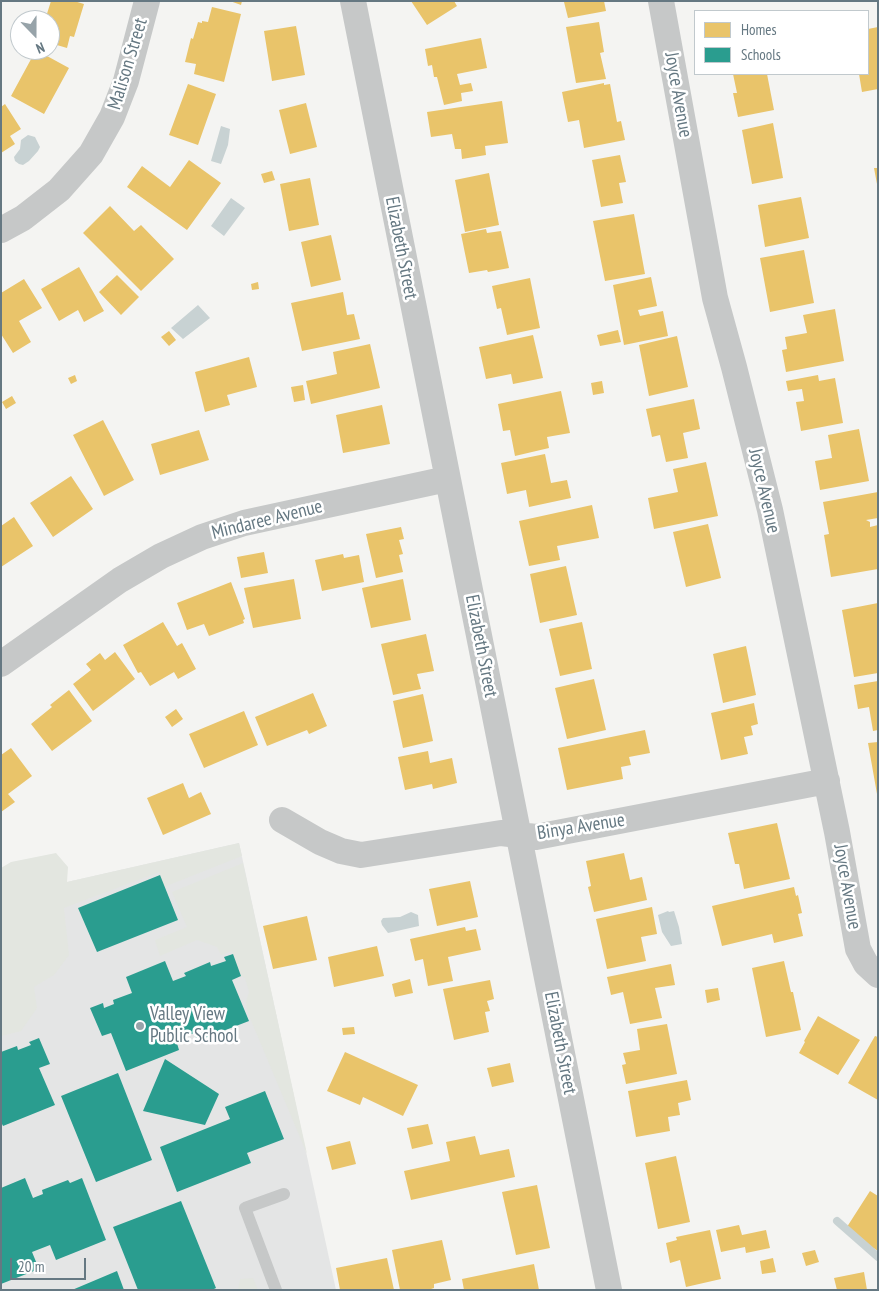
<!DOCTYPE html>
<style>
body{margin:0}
#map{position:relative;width:879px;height:1291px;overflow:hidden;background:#f4f4f2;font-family:"PT Sans Narrow",sans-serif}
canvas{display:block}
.frame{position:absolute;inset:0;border:2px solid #657882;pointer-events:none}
.legend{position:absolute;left:694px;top:10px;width:175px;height:65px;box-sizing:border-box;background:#fff;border:1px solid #c1c9cd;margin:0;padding:6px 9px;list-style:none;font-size:15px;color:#657882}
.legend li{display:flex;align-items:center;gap:10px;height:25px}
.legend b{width:25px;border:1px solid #c1c9cd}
.north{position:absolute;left:10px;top:10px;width:50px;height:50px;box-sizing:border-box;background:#fff;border:1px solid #c1c9cd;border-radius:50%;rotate:158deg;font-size:14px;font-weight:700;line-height:20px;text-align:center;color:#657882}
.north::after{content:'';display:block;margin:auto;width:18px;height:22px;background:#97a3a9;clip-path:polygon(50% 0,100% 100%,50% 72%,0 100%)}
.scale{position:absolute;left:10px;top:1258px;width:76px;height:22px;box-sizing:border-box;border:2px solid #657882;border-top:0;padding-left:6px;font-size:15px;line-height:18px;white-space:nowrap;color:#657882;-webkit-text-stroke:4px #fff;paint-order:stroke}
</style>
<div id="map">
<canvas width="879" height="1291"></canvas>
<div class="frame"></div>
<ul class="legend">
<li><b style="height:14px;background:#e9c46a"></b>Homes</li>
<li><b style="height:14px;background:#2a9d8f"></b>Schools</li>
</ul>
<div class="north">N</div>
<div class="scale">20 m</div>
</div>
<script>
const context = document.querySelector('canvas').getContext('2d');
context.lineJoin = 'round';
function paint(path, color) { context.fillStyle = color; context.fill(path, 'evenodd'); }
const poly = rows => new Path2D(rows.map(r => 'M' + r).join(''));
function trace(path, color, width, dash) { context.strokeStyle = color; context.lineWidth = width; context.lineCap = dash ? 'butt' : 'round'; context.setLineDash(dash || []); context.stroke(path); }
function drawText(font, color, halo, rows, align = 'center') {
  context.font = font + ' "PT Sans Narrow",sans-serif'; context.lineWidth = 5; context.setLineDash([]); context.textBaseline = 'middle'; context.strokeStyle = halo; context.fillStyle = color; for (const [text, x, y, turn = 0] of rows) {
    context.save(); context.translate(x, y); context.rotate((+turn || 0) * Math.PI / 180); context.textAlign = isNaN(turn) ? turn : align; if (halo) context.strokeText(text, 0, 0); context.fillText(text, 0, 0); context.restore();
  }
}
paint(poly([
 [239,843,336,1290,1,1290,1,897]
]), '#e4e5e5');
paint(poly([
 [239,843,242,856,164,887,159,872,64,908,69,955,54,975,34,987,37,1008,21,1031,1,1036,1,868,11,862,56,853,68,867,67,882],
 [243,863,307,1154,247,1011,246,1001,249,992,245,978,241,976,232,951,221,955,217,947,197,940,160,956,155,940,187,927,172,892],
 [253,1278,258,1290,238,1290,240,1279]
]), '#e3e6e0');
paint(poly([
 [221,126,230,129,228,145,221,164,211,161],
 [28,135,35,137,40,147,38,151,29,161,23,165,19,164,15,161,14,157,20,149,21,140],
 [231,198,245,208,224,236,211,226],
 [198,305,210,318,183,339,171,328],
 [668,911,669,912,674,911,679,927,682,944,671,946,662,932,658,915],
 [411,912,418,915,419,926,388,933,382,925,381,921,383,918,400,917]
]), '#c8d2d3');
paint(poly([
 [51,1,74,1,84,4,74,37,70,36,67,48,50,43,50,20,45,20],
 [230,1,242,1,241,5],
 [411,1,454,1,457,6,427,25],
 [568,1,604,1,606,11,568,18,564,2],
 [212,7,241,14,224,82,194,74,196,64,185,62,191,38,193,39,198,22,202,23,202,21,208,22],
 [599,22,604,52,600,53,606,79,576,83,566,27],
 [296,26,305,75,272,81,264,31],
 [878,27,878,89,862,92,859,74,868,74,868,29],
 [481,38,487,68,457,74,460,85,471,83,473,91,461,93,462,101,444,105,437,77,434,77,432,65,428,66,425,49],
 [36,50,69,68,44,114,11,96],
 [733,74,767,74,774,110,738,117,733,93,737,93],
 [604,83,604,85,610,84,617,122,621,121,625,140,584,148,579,120,568,122,562,92],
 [188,84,216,94,198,145,169,135],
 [502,101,508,143,485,146,486,155,462,159,461,149,455,149,452,134,431,137,427,112],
 [306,103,317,147,290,154,279,110],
 [5,104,21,129,10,136,15,144,1,153,1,107],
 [773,123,783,178,752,184,742,130],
 [620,155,626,182,619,183,623,203,601,207,592,160],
 [189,160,221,183,187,230,127,187,142,166,170,187],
 [874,168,878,168,878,184,877,184],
 [272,171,275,180,264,183,261,174],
 [489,173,499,225,465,232,455,180],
 [310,178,319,225,289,231,280,184],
 [801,197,809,238,765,247,758,205],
 [110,206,134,231,141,225,174,259,141,291,83,233],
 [634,214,645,274,605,281,593,221],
 [486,229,487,233,501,231,509,268,488,272,487,270,469,273,461,234],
 [331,235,341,280,311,287,301,242],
 [804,250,814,303,770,312,760,258],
 [79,267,104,311,84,322,78,310,59,321,41,289],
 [117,275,139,297,121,315,99,292],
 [651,277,657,306,638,310,640,316,663,311,668,336,624,345,613,285],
 [530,278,540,328,507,335,501,308,497,309,492,286],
 [24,279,42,308,19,321,31,342,13,353,1,334,1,293],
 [258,282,259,289,252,290,251,284],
 [343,292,347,315,354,314,360,339,302,351,291,303],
 [835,309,844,361,786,372,782,350,787,349,785,337,807,333,803,315],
 [618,330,621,342,600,346,597,335],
 [169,331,176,340,169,346,161,337],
 [533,335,543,378,513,384,511,374,486,379,479,347],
 [677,336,688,387,649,396,639,345],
 [370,344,380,388,311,404,306,381,337,374,333,352],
 [249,357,257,387,227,395,230,405,205,412,195,372],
 [75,375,77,381,71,384,68,378],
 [818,375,819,381,835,378,843,423,801,431,796,402,804,401,802,389,788,391,786,381],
 [602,381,604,393,593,395,591,383],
 [303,385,305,400,294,402,291,387],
 [561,391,570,433,547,437,549,448,515,456,510,430,503,431,498,404],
 [12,396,16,403,6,409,2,402],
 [694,399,700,429,683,433,688,458,666,462,660,435,652,437,646,409],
 [382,405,390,444,343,453,336,415],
 [103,420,134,480,104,496,73,435],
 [859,429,869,481,820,490,815,461,832,458,828,435],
 [199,430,209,460,160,475,151,444],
 [545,454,551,483,567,480,571,498,529,507,526,490,507,494,501,463],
 [706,462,718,516,654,529,648,498,678,492,673,469],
 [71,476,93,509,53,537,30,503],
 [878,492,878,518,866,520,870,522,870,527,878,525,878,569,831,577,824,535,829,534,823,502],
 [592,505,599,538,557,546,560,560,529,566,519,521],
 [14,517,33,546,1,567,1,526],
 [708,524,721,578,686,587,673,532],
 [401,527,404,539,399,540,403,554,399,555,403,572,376,578,366,534],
 [264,552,268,573,241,578,237,557],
 [343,554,344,558,359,555,364,582,322,591,315,560],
 [566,566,577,615,540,623,530,574],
 [294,579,301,619,253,628,244,588],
 [403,579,411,620,371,628,362,588],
 [231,582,245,619,243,620,244,623,209,636,204,624,187,630,177,603],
 [878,603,878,673,854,677,842,610],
 [163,622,177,646,182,643,196,669,178,679,174,672,150,686,141,672,138,673,123,645],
 [582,622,592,669,560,676,549,629],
 [426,634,434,671,417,674,421,689,393,695,381,644],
 [746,646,756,695,723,703,713,654],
 [115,652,135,679,93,711,73,684,91,670,86,664,100,653,105,660],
 [594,679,606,730,567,739,555,688],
 [878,681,878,730,873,731,869,707,858,709,854,685],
 [69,690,92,721,52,751,31,724,52,707,50,705],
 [313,693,327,726,309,734,307,730,267,746,255,717],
 [423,694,433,741,403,748,393,701],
 [754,703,758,724,751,726,753,735,744,737,748,754,721,760,711,713],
 [176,709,183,719,172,727,165,717],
 [244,711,258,745,204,768,189,734],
 [645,730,650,753,629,757,631,765,621,767,623,779,567,790,558,748],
 [878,742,878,793,877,794,868,743],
 [11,748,32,776,8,794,15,802,1,812,1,755],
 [428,751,430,763,452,758,457,783,433,789,432,784,405,790,398,757],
 [183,783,189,798,201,792,211,814,163,835,147,798],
 [777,823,790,879,744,889,739,864,735,864,728,833],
 [624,853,630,880,642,877,647,900,594,912,588,887,591,886,586,861],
 [470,881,478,917,437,926,429,889],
 [794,887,796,896,798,895,802,913,798,914,803,936,774,943,772,934,722,946,712,906],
 [652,907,657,934,641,937,646,961,607,969,596,919],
 [307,916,317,960,273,969,263,926],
 [465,927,466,931,476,929,481,950,448,957,453,981,428,986,423,959,415,961,410,939],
 [377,946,384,976,334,987,328,957],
 [784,961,791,992,793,992,801,1030,766,1037,752,968],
 [671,964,675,985,655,988,662,1018,630,1024,623,992,611,995,607,977],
 [410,979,413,993,395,997,392,984],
 [490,980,494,999,487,1001,490,1011,485,1012,489,1032,454,1040,443,989],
 [718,988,720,1000,707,1003,705,990],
 [818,1016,860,1040,838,1075,799,1053,805,1042,804,1041],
 [667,1024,677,1074,626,1084,622,1065,626,1064,623,1053,640,1050,637,1029],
 [354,1027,355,1034,343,1035,342,1028],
 [875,1036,878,1037,878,1100,848,1083],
 [345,1052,418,1085,403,1116,363,1097,360,1105,327,1091],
 [510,1063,514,1082,492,1087,487,1068],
 [687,1080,691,1100,678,1103,680,1115,668,1117,670,1131,636,1137,628,1091],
 [428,1124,433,1144,412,1149,407,1128],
 [475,1136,480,1155,509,1149,515,1177,411,1200,404,1171,450,1161,446,1142],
 [350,1141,356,1164,332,1170,326,1147],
 [676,1156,690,1222,658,1229,645,1163],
 [537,1185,550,1248,516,1255,502,1192],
 [870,1191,878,1196,878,1251,845,1230],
 [739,1225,742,1235,766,1230,770,1248,746,1253,745,1247,721,1252,716,1230],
 [710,1230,721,1279,686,1287,680,1260,670,1263,666,1243,677,1240,676,1237],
 [442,1240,451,1280,434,1284,434,1288,428,1290,400,1290,392,1250],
 [815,1250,819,1262,806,1266,802,1253],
 [387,1258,394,1290,340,1290,336,1268],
 [773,1258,776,1272,762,1274,760,1261],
 [534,1264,539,1290,464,1290,462,1279],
 [864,1272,867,1290,837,1290,834,1278]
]), '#e9c46a');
paint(poly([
 [160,875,178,920,97,952,78,908],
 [233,954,241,976,232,980,249,1021,197,1041,194,1033,176,1040,179,1050,126,1071,111,1033,102,1036,90,1008,103,1003,104,1008,114,1004,113,1000,132,993,126,977,165,961,173,981,186,976,184,973,210,962,211,966,226,961,224,957],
 [39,1038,50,1064,39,1068,55,1105,3,1126,1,1122,1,1052,17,1046,18,1050,31,1045,29,1042],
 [165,1059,219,1094,205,1125,143,1111],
 [118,1073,152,1160,96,1182,61,1096],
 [265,1091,284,1139,247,1153,251,1163,177,1192,160,1147,230,1119,225,1107],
 [25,1178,33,1198,43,1194,42,1190,68,1180,70,1183,82,1178,106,1240,56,1260,50,1245,32,1252,39,1269,1,1284,1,1188],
 [181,1201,216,1288,212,1290,138,1290,113,1227],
 [117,1271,124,1290,72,1290]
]), '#2a9d8f');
trace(poly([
 [837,1221,878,1257]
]), '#c8d2d3', 8);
trace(poly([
 [276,1290,245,1208,284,1194]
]), '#c6c8c8', 12);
trace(poly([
 [353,1,609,1290],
 [661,1,715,298,734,367,770,510,837,832,858,949,866,964,878,975],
 [1,230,23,218,59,190,91,154,112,117,126,81,147,1],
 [1,664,120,580,161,556,202,537,244,523,447,479],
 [282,820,320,842,341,851,361,855,501,833,536,837,827,781]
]), '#c6c8c8', 26);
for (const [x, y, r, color] of [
 [140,1026,5,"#97a3a9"]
]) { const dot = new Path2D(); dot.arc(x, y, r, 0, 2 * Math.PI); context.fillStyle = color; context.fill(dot); trace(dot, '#fff', 2); }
drawText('19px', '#657882', '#fff', [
 ["Malison Street",128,64,-73],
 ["Joyce Avenue",678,95,80],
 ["Elizabeth Street",401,248,79],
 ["Joyce Avenue",764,491,77],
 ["Mindaree Avenue",267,520,-14],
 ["Elizabeth Street",481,646,79],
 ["Binya Avenue",581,827,-9],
 ["Joyce Avenue",847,887,80],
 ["Elizabeth Street",560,1043,79]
]);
drawText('19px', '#657882', '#fff', [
 ["Valley View",150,1015],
 ["Public School",150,1037]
], 'left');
</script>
